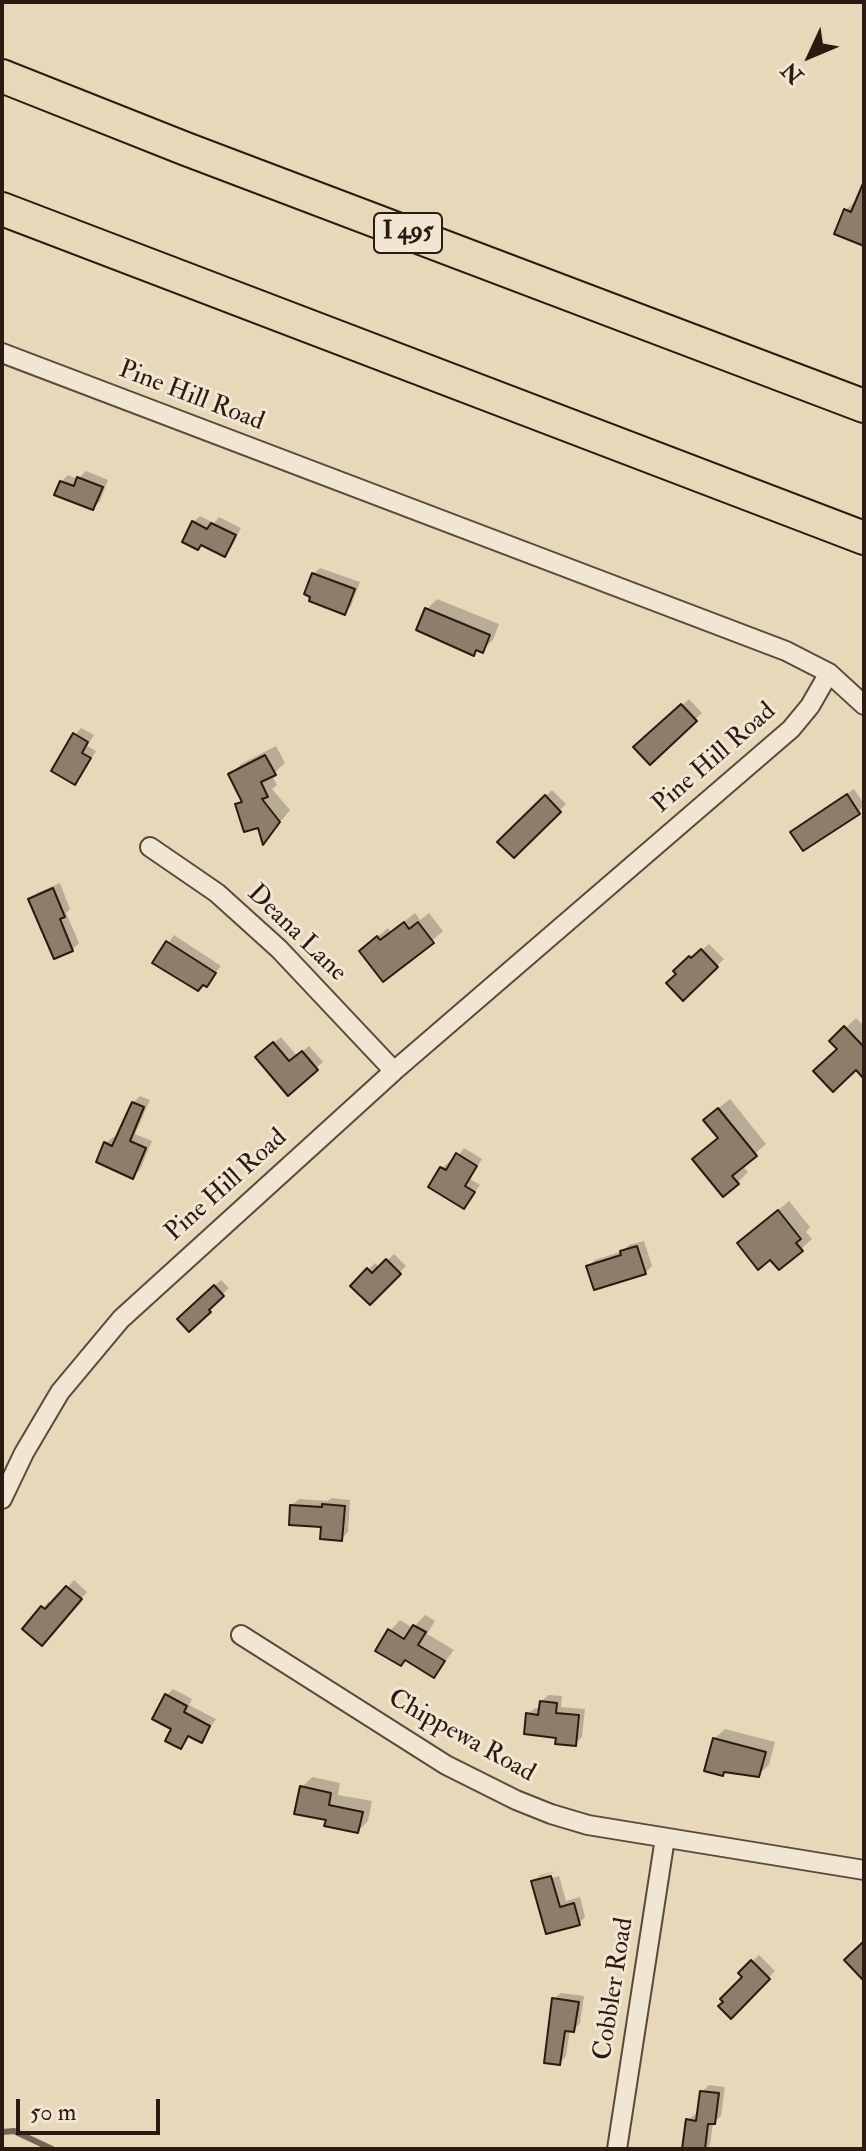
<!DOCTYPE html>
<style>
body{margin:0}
#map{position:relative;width:866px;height:2151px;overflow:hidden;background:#e8d8ba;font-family:"IM FELL Double Pica",serif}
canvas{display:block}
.frame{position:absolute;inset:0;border:4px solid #2b1a12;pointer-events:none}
.north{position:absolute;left:770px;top:16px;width:80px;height:80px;-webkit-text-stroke:6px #f0e6d2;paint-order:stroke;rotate:226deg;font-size:22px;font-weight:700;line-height:32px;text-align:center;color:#2b1a12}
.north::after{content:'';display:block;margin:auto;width:28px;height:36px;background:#2b1a12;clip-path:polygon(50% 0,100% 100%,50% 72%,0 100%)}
.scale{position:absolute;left:16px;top:2099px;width:144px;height:36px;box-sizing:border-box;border:4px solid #2b1a12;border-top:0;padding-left:10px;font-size:24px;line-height:28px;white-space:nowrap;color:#2b1a12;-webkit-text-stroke:6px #f0e6d2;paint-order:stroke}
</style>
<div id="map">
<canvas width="866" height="2151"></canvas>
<div class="frame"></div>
<div class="north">N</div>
<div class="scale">50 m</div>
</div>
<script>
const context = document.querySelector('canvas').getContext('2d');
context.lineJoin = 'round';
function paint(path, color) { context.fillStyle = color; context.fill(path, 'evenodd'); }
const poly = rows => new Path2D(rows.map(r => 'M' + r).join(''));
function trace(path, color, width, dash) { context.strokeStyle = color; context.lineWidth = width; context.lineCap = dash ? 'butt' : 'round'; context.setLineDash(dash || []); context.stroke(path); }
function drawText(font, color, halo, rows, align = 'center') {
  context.font = font + ' "IM FELL Double Pica",serif'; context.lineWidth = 6; context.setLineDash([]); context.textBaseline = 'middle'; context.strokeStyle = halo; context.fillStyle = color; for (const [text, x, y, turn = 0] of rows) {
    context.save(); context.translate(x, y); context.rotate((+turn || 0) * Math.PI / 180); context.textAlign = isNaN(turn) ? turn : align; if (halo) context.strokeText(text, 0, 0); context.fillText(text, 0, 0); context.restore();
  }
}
paint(poly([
 [864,186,864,244,846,210,856,200],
 [86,471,108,480,100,501,93,508,61,482,68,475,78,479],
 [200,516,214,523,219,517,241,528,231,548,225,555,193,522],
 [320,568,360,582,351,606,345,613,313,574],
 [437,599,499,624,493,640,482,650,479,649,474,654,427,609],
 [689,699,702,713,650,762,663,724],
 [81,728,94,735,87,746,96,751,75,783,75,735],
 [276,746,285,763,272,775,277,785,272,789,290,810,264,842,259,826,237,804,243,798,231,775,241,764],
 [854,789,864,804,859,812,792,832],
 [552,790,566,804,514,856,500,842],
 [60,883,70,909,66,913,79,943,72,950,31,899,37,893],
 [415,913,420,920,429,913,443,931,432,941,361,951,388,928,391,932],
 [174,935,221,966,206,985,155,962],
 [709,944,724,959,683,998,683,965],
 [856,1018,864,1026,864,1070,832,1041],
 [281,1037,297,1056,309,1046,323,1062,288,1093,265,1050],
 [140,1096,150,1100,135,1134,152,1141,140,1170,133,1176,106,1143,113,1137,118,1139,133,1103],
 [730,1099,766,1144,742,1165,748,1172,737,1183,695,1159,720,1137,716,1110],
 [464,1148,482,1159,470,1179,480,1185,464,1206,442,1168,449,1162,452,1164],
 [789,1201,810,1227,806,1232,812,1239,801,1249,771,1257,739,1243],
 [644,1241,652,1266,645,1273,588,1267,595,1260,623,1251,629,1245],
 [394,1254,406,1266,370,1303,353,1286,375,1263,380,1268],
 [221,1280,229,1288,214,1302,216,1305,189,1329,179,1319],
 [331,1498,350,1500,348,1532,341,1539,292,1505,299,1499,328,1501],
 [74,1580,87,1592,48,1637,43,1608,49,1601,53,1604],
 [425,1615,435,1621,427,1634,454,1650,434,1676,390,1631,400,1620,413,1628],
 [173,1689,192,1699,189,1705,216,1719,202,1740,190,1734,180,1746,167,1695],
 [548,1695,562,1696,561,1707,585,1709,582,1737,575,1744,528,1714,535,1708,541,1708,541,1702],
 [725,1729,775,1742,769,1765,758,1775,726,1770,722,1774,714,1739],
 [312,1777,340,1783,338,1795,372,1801,368,1821,358,1831,328,1819,301,1788],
 [558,1871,539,1877,539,1882,559,1876,566,1901,580,1897,585,1917,579,1923,547,1932,534,1882,540,1875],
 [759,1955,775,1971,731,2016,744,1977,741,1973],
 [561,1993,584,1996,580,2023,574,2030,570,2030,566,2056,560,2063,554,1999],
 [709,2085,725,2087,721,2116,713,2123,710,2145,706,2149,684,2149,688,2120,695,2114,699,2114,702,2092]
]), '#0003');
trace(poly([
 [2,2132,14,2131,52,2149]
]), '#766555', 6);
const building = poly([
 [864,181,864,246,834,234,844,209,851,212,864,181],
 [77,477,103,487,93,510,54,495,60,481,74,486,77,477],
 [192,521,207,529,211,523,236,535,225,557,201,545,198,550,182,542,192,521],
 [312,573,355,589,345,615,309,601,310,597,304,594,312,573],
 [425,608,490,635,483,653,476,650,474,656,416,630,425,608],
 [681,704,697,721,650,765,633,747,681,704],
 [73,733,88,742,82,753,91,758,75,785,51,771,73,733],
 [265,755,276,775,261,782,268,797,262,799,280,822,263,845,258,828,244,832,235,804,242,802,228,774,265,755],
 [847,794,860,814,803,851,790,832,847,794],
 [545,795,561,812,514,858,497,842,545,795],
 [53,888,65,917,60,919,73,951,54,959,28,899,53,888],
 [404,922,409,929,418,922,434,943,383,982,359,951,377,936,380,940,404,922],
 [166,941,216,973,207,987,203,985,198,991,152,963,166,941],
 [701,949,718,967,683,1001,666,983,676,974,673,971,689,956,691,958,701,949],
 [844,1026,864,1047,864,1079,856,1070,833,1092,813,1071,837,1049,829,1041,844,1026],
 [273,1042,289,1061,302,1051,318,1070,288,1096,255,1057,273,1042],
 [132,1102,144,1107,130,1141,146,1148,133,1179,96,1162,104,1142,112,1146,132,1102],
 [718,1108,757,1156,732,1176,739,1184,723,1197,692,1159,718,1138,703,1120,718,1108],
 [456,1153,477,1166,465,1186,475,1192,464,1209,428,1187,440,1167,446,1170,456,1153],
 [778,1210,801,1239,796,1243,803,1251,779,1270,770,1260,758,1270,737,1243,778,1210],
 [637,1246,646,1274,594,1290,586,1266,621,1255,620,1251,637,1246],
 [386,1259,401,1274,370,1305,350,1286,367,1268,372,1273,386,1259],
 [214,1285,224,1296,209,1310,211,1312,189,1332,177,1319,214,1285],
 [322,1504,345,1506,342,1541,320,1539,321,1527,289,1525,290,1505,322,1507,322,1504],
 [66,1586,82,1599,42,1646,22,1629,41,1606,45,1609,66,1586],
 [413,1625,426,1632,418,1645,445,1661,434,1678,405,1660,401,1666,375,1651,388,1629,404,1639,413,1625],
 [165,1694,187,1706,184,1712,210,1726,202,1743,188,1736,181,1749,165,1741,171,1729,152,1719,165,1694],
 [540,1701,557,1703,556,1713,579,1715,576,1746,555,1744,556,1738,524,1734,526,1713,538,1715,540,1701],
 [713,1738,766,1752,759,1777,724,1772,723,1776,704,1771,713,1738],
 [300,1786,331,1793,329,1805,363,1812,358,1833,324,1826,326,1820,294,1814,300,1786],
 [551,1876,560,1907,574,1903,580,1925,546,1934,531,1881,551,1876],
 [864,1941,864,1981,844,1960,864,1941],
 [751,1960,770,1979,731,2019,718,2006,723,2002,720,1999,742,1977,738,1973,751,1960],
 [552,1998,579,2002,574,2032,565,2031,560,2065,544,2063,552,1998],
 [700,2091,719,2093,715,2124,708,2124,705,2149,682,2149,686,2119,696,2121,700,2091]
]);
paint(building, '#8d7d69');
trace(building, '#2b1a12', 2);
const minor = poly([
 [2,353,786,651,829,673,810,706,791,729,394,1071,121,1319,60,1392,24,1453,2,1499],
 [829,673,864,705],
 [150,847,217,893,279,949,394,1071],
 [241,1635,446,1765,516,1800,551,1814,588,1825,864,1870],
 [617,2149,665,1838]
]);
const motorway = poly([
 [2,76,186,149,864,406],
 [2,209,864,538]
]);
trace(minor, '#5a4a3c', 22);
trace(motorway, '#2b1a12', 36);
trace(minor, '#f0e6d2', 18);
trace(motorway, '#e8d8ba', 32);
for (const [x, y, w] of [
 [408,233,68]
]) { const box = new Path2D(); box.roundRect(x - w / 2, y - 20, w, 40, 6); context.fillStyle = '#f0e6d2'; context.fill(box); trace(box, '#2b1a12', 2); }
drawText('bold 24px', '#2b1a12', null, [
 ["I 495",408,233]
]);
drawText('26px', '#2b1a12', '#f0e6d2', [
 ["Pine Hill Road",191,397,21],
 ["Pine Hill Road",715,759,-41],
 ["Deana Lane",296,934,44],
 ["Pine Hill Road",227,1186,-42],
 ["Chippewa Road",461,1737,29],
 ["Cobbler Road",615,1989,-81]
]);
</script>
